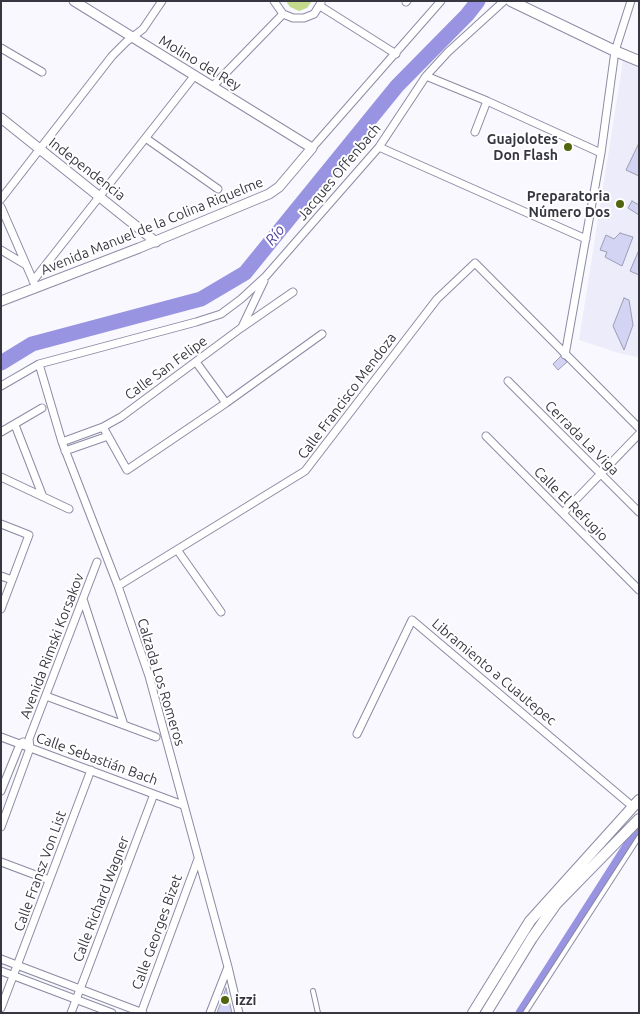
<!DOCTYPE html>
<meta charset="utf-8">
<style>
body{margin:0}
#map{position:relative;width:640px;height:1014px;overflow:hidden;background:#f8f8fe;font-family:Ubuntu,sans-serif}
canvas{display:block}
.frame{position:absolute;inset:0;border:2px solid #373742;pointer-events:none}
</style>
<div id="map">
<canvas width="640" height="1014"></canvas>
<div class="frame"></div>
</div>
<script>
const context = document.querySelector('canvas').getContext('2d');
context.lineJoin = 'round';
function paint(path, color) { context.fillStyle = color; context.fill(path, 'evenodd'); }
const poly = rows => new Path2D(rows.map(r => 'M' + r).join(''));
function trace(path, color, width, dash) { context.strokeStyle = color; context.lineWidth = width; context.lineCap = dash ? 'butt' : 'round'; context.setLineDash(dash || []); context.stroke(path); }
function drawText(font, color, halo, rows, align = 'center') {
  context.font = font + ' Ubuntu,sans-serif'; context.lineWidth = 4; context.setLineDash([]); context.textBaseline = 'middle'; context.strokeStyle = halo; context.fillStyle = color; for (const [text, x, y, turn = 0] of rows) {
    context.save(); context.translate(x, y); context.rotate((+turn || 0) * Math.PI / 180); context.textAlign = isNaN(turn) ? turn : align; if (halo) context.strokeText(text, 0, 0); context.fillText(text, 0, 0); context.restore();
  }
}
paint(poly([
 [623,61,639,68,639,357,622,354,579,340]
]), '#ececfa');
paint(poly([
 [286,1,312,1,307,8,299,11,290,7]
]), '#c3da8c');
trace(poly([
 [520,1013,639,827]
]), '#9894e1', 9);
trace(poly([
 [1,363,32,344,201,299,245,273,397,86,467,15,478,1]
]), '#9894e1', 15);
const building = poly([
 [639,143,639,176,626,170,639,143],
 [632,201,639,205,639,215,628,208,632,201],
 [620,233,633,237,622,266,605,257,607,252,600,250,606,235,614,239,620,233],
 [639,250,639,275,630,271,639,250],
 [624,298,629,300,633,325,624,350,613,326,624,298],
 [561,356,567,362,558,370,553,364,561,356],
 [226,988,232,1013,217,1013,226,988]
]);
paint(building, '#d3d4f4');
trace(building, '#9c9cb6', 1);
const service = poly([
 [313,991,318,1013],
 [525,1013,639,837]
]);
const minor = poly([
 [274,1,283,14,293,18,304,18,314,14,321,3],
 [406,2,407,1],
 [320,6,396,54],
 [1,48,42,72],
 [426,76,487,101,601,153],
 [213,86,283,14],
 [475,132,487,101],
 [147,139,218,189],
 [379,147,586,239],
 [312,148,441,1],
 [1,199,112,56,126,42,143,29,162,1],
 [1,207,35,285],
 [1,250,26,265],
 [33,281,195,75],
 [242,327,264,281],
 [565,355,601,153,615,51,631,1],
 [196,362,226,403],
 [39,364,62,442,118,586,149,676,228,967,239,1013],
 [508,381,639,512],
 [1,386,39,364,196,322,221,314,241,299,266,276,379,147,426,76,448,52,504,1],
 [15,425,43,497],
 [103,427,127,470,226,403,322,334],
 [1,432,42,408],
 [486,436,639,590],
 [62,442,103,427,121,417,241,328,293,292],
 [65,451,108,436],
 [1,477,69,509],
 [563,513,639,434],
 [1,524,29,535,1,609],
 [178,551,221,612],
 [1,576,12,580],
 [118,586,305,471,437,299,475,263,639,428],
 [83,599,124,725],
 [46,696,156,737],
 [357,734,412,620,632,806],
 [1,737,183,805],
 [1,791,20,744,23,742],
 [1,827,30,748,29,739,97,562],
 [1,862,49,880],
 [1,959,143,1013],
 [1,971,112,1013],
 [1,1008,91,770],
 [71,1013,154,794],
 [141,1013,198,859],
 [210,1013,228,967]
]);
const tertiary = poly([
 [1,118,156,242],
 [1,301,139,248,269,194,279,187,312,148,74,1]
]);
const secondary = poly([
 [511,1,615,51,639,61],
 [473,1013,530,921,639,800],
 [486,1013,532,938,556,904,639,819]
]);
trace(service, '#8b8ba4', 6);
trace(minor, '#8b8ba4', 9);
trace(tertiary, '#8b8ba4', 11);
trace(secondary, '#8b8ba4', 12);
trace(service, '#fff', 4);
trace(minor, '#fff', 7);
trace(tertiary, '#fff', 9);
trace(secondary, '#fff', 10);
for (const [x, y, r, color] of [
 [568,147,5,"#51640e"],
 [620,204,5,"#51640e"],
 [225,1000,5,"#51640e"]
]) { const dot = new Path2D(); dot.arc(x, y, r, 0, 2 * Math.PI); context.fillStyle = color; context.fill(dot); trace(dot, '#fff', 2); }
drawText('14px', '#373742', '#fff', [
 ["Molino del Rey",200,63,31],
 ["Independencia",87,169,38],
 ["Jacques Offenbach",339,172,-50],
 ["Avenida Manuel de la Colina Riquelme",152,226,-22],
 ["Calle San Felipe",166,368,-36],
 ["Calle Francisco Mendoza",347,396,-53],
 ["Cerrada La Viga",582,438,45],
 ["Calle El Refugio",571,504,45],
 ["Avenida Rimski Korsakov",52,646,-69],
 ["Libramiento a Cuautepec",494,672,40],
 ["Calzada Los Romeros",161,682,73],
 ["Calle Sebastián Bach",97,759,20],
 ["Calle Fransz Von List",40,871,-70],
 ["Calle Richard Wagner",101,899,-69],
 ["Calle Georges Bizet",157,932,-70]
]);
drawText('bold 14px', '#373742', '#fff', [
 ["Guajolotes",558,139],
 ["Don Flash",558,155],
 ["Preparatoria",610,196],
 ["Número Dos",610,212],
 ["izzi",235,1000,"left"]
], 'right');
drawText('italic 15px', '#50459f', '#fff', [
 ["Río",275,235,-51]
]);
</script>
